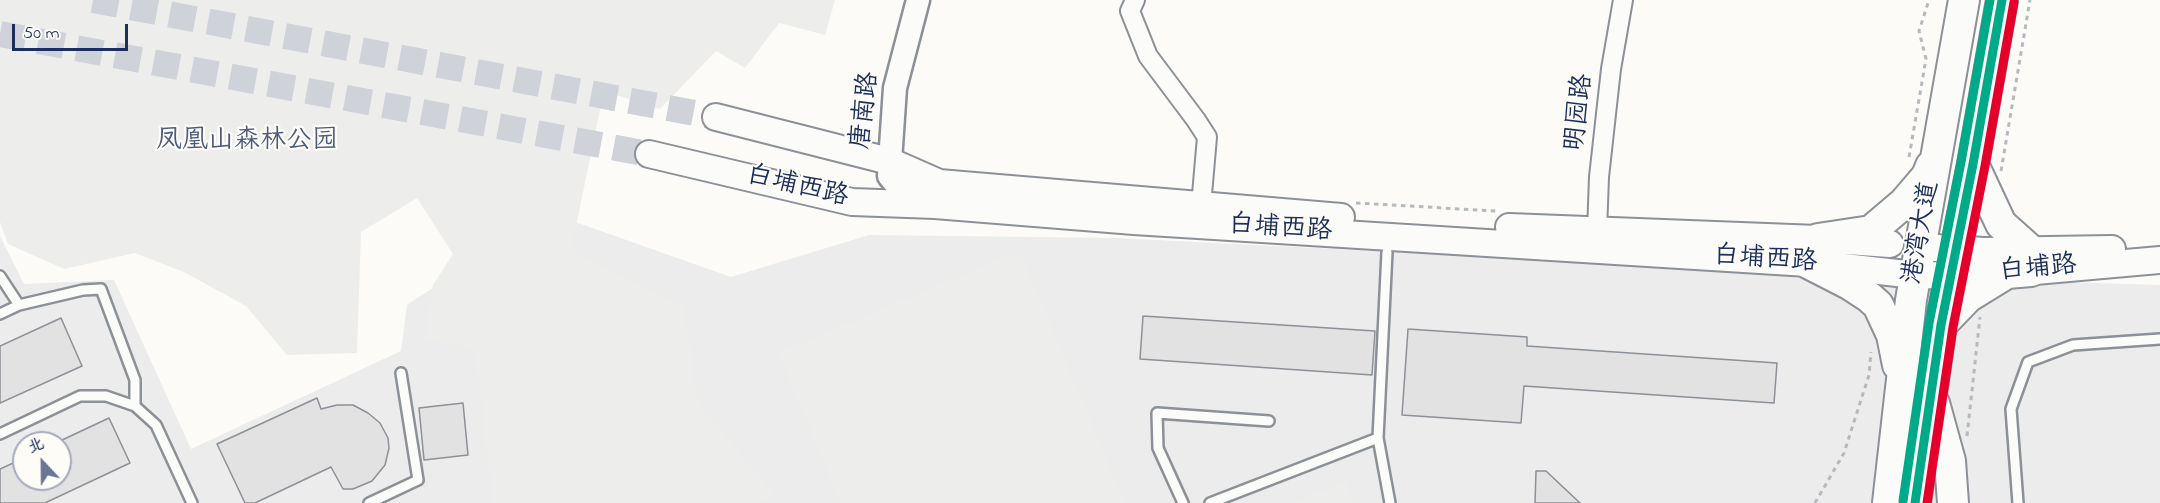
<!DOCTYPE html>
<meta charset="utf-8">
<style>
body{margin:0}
#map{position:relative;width:2160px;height:503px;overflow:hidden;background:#fcfbf8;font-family:"Indie Flower","LXGW WenKai TC",sans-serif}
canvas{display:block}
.north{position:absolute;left:12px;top:431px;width:60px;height:60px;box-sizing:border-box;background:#fdfcf7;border:2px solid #a3aaba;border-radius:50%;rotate:338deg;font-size:16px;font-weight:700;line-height:24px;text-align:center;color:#1b2f5e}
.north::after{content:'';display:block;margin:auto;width:21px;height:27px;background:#6a7694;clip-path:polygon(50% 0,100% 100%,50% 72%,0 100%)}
.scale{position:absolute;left:12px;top:24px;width:116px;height:27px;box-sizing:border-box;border:3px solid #1b2f5e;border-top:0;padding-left:8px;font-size:18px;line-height:21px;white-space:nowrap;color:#1b2f5e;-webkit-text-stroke:4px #fdfcf7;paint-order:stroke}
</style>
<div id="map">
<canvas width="2160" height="503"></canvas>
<div class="north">北</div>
<div class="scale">50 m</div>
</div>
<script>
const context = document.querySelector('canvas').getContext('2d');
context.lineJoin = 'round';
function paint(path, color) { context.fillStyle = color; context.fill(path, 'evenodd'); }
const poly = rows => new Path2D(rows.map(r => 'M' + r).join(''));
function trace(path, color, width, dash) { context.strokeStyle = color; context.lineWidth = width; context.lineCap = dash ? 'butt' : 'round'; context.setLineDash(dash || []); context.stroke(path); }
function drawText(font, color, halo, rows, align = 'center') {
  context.font = font + ' "Indie Flower","LXGW WenKai TC",sans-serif'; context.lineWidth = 4.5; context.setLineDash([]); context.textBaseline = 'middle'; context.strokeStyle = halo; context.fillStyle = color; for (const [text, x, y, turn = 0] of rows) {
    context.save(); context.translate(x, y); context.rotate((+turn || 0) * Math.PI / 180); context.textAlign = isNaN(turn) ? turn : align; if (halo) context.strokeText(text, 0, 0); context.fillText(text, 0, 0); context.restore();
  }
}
paint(poly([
 [547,212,731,277,869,235,1116,238,1872,276,2160,285,2160,503,0,503,0,236,24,284,114,280,191,449,401,351,407,305],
 [24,443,60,443,60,479,24,479]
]), '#ebeceb');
paint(poly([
 [0,0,835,0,825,35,779,23,745,68,716,51,660,109,604,91,571,250,684,306,697,401,774,494,757,503,487,503,492,500,475,349,424,339,433,285,453,254,417,198,361,232,357,353,287,355,246,306,184,272,135,253,64,269,8,244,0,222],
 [1020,251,1125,503,841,503,778,353],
 [1346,481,1355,503,1294,503]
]), '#ededec');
const building = poly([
 [1143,316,1375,331,1372,375,1140,359,1143,316],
 [61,318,82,366,0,403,0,346,61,318],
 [1408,329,1527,337,1527,346,1777,363,1774,403,1524,386,1521,423,1402,415,1408,329],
 [317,398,321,409,337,405,353,405,368,413,380,423,388,438,389,448,385,465,372,481,353,489,343,489,331,467,255,503,245,503,217,444,317,398],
 [463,403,468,455,424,460,419,408,463,403],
 [109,418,130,463,45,503,0,503,0,469,24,458,24,479,60,479,60,441,109,418],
 [1536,471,1546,471,1580,503,1535,503,1536,471]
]);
paint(building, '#e2e2e2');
trace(building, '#8c9097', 1.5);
trace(poly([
 [93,0,716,117],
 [0,34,649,154]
]), '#cfd2d9', 26, [26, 13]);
const service = poly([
 [0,276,19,305],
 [0,314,19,305,83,290,101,289,135,380,135,406],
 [0,434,80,396,106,396,135,406,156,425,192,503],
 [1378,438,1390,503],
 [369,503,418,480,401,373],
 [1183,503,1158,448,1157,413,1269,421],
 [1210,503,1378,438,1387,252],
 [2018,503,2011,409,2028,362,2073,345,2160,339]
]);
const minor = poly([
 [1135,0,1130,11,1148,56,1196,120,1207,137,1201,206],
 [1597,232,1599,177,1611,69,1623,0]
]);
const tertiary = poly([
 [918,0,895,88,889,176,899,188,933,204]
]);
const secondary = poly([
 [716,117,889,161,939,183,1341,217],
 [649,154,852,202,935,205,1134,221,1808,263,1915,275,1979,276,2160,260],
 [1509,227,1818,239,1890,244],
 [1920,247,1984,251,2112,249]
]);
const trunk = poly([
 [1973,164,2001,224,2029,249],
 [1818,239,1871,231,1904,203,1927,176,1931,166],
 [1808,263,1849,284,1869,297,1878,305,1892,335,1898,365],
 [1941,325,1968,297,2007,273,2031,271],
 [1934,403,1950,461,1953,503],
 [1888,503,1911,300,1964,0],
 [1915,503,1941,325,1973,164,2002,0]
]);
trace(service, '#8c9097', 14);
trace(minor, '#8c9097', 22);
trace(tertiary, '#8c9097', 27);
trace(secondary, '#8c9097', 30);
trace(trunk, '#8c9097', 34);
trace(poly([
 [1909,157,1926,59,1919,31,1929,0],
 [2001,171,2030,0],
 [1356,203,1496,211],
 [1967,436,1980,317],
 [1815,503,1844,453,1869,375,1871,352]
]), '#b6b9bd', 3, [4.5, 4.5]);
trace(service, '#fbfbf9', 9);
trace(minor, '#fbfbf9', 18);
trace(tertiary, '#fbfbf9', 22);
trace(secondary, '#fbfbf9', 26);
trace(trunk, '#fbfbf9', 30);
trace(poly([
 [1915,503,1941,325,1973,164,2002,0]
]), '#0a8', 9);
trace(poly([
 [1927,503,1953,327,1985,166,2014,2]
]), '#e4002b', 9);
trace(poly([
 [1903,501,1929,323,1961,162,1990,0]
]), '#0a8', 9);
drawText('26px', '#1b2f5e', '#fdfcf7', [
 ["唐南路",867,111,-83],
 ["明园路",1581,113,-83],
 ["白埔西路",797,188,13],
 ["白埔西路",1280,230,4],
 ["港湾大道",1923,233,-80],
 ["白埔西路",1765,261,4],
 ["白埔路",2038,270,-5]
]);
drawText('26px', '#4c5c7f', '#fdfcf7', [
 ["凤凰山森林公园",247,143]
]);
</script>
